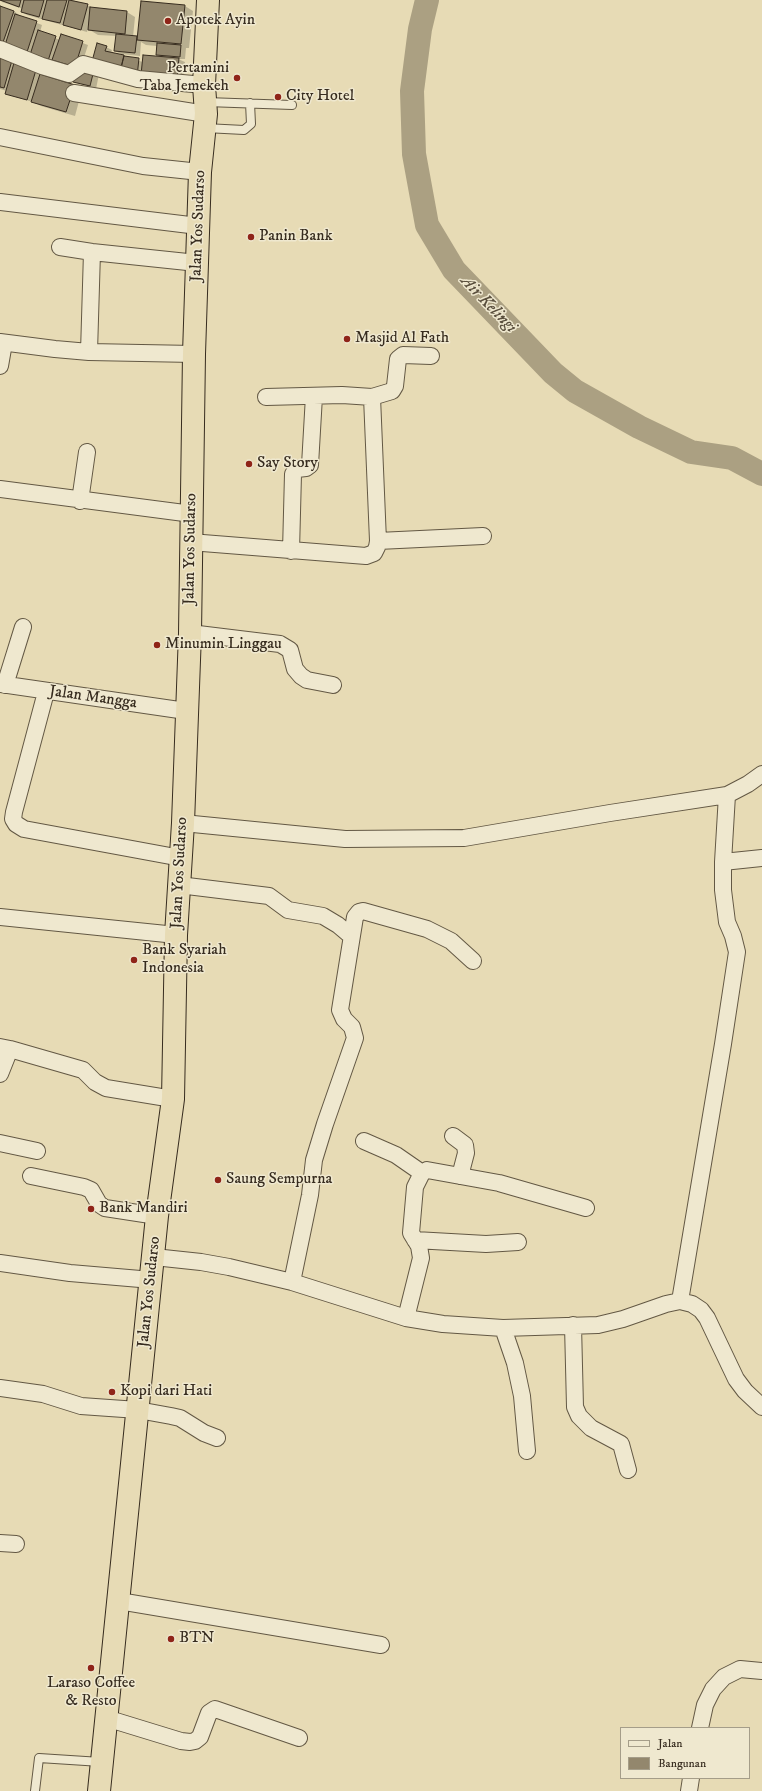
<!DOCTYPE html>
<style>
body{margin:0}
#map{position:relative;width:762px;height:1791px;overflow:hidden;background:#e7dbb5;font-family:"IM FELL DW Pica",serif}
canvas{display:block}
.legend{position:absolute;left:620px;top:1727px;width:130px;height:52px;box-sizing:border-box;background:#efe8cf;border:1px solid #a59d89;margin:0;padding:5px 7px;list-style:none;font-size:12px;color:#372c1f}
.legend li{display:flex;align-items:center;gap:8px;height:20px}
.legend b{width:20px;border:1px solid #a59d89}
</style>
<div id="map">
<canvas width="762" height="1791"></canvas>
<ul class="legend">
<li><b style="height:5px;background:#efe8cf"></b>Jalan</li>
<li><b style="height:11px;background:#93876d"></b>Bangunan</li>
</ul>
</div>
<script>
const context = document.querySelector('canvas').getContext('2d');
context.lineJoin = 'round';
function paint(path, color) { context.fillStyle = color; context.fill(path, 'evenodd'); }
const poly = rows => new Path2D(rows.map(r => 'M' + r).join(''));
function trace(path, color, width, dash) { context.strokeStyle = color; context.lineWidth = width; context.lineCap = dash ? 'butt' : 'round'; context.setLineDash(dash || []); context.stroke(path); }
function drawText(font, color, halo, rows, align = 'center') {
  context.font = font + ' "IM FELL DW Pica",serif'; context.lineWidth = 3; context.setLineDash([]); context.textBaseline = 'middle'; context.strokeStyle = halo; context.fillStyle = color; for (const [text, x, y, turn = 0] of rows) {
    context.save(); context.translate(x, y); context.rotate((+turn || 0) * Math.PI / 180); context.textAlign = isNaN(turn) ? turn : align; if (halo) context.strokeText(text, 0, 0); context.fillText(text, 0, 0); context.restore();
  }
}
paint(poly([
 [0,0,73,0,93,8,127,12,135,17,133,37,138,38,185,6,193,11,189,48,186,48,185,59,178,59,185,62,183,81,98,68,106,47,112,50,111,53,143,62,163,58,157,54,157,46,146,45,141,42,140,56,121,54,115,51,117,36,98,35,88,29,87,32,48,21,27,15,22,12,23,9,2,2],
 [0,7,14,11,19,15,19,16,42,25,40,32,60,40,61,35,88,45,80,70,99,74,96,89,74,82,80,69,54,60,53,66,0,45],
 [0,55,41,74,40,75,82,90,75,116,41,106,33,102,12,96,6,93,7,91,0,89]
]), '#0003');
trace(poly([
 [427,0,420,29,412,91,414,154,427,225,454,270,553,373,575,391,639,427,691,452,732,458,762,474]
]), '#aba082', 24);
const building = poly([
 [0,0,21,0,19,7,0,0],
 [24,0,44,0,39,17,21,12,24,0],
 [47,0,67,0,60,23,42,19,47,0],
 [69,0,88,4,81,30,63,25,69,0],
 [141,1,185,5,181,44,137,40,141,1],
 [0,6,14,11,2,45,0,44,0,6],
 [90,7,127,11,125,34,88,30,90,7],
 [15,14,37,21,27,52,5,45,15,14],
 [38,30,56,36,47,64,29,58,38,30],
 [61,34,83,41,75,67,52,60,61,34],
 [116,34,137,36,135,53,114,51,116,34],
 [97,43,107,46,105,51,124,55,120,72,91,65,97,43],
 [157,43,181,45,180,57,156,55,157,43],
 [0,54,13,57,4,88,0,87,0,54],
 [143,55,179,58,177,79,141,75,143,55],
 [124,56,139,58,137,77,120,72,124,56],
 [14,63,36,70,27,100,5,94,14,63],
 [79,68,94,70,90,86,73,82,79,68],
 [40,74,75,85,66,112,31,102,40,74]
]);
paint(building, '#93876d');
trace(building, '#372c1f', 1);
const lane = poly([
 [206,102,292,105],
 [205,128,244,130,251,124,250,103],
 [35,1791,39,1758,101,1762]
]);
const street = poly([
 [0,49,42,66,69,74,83,64,138,79,204,85],
 [74,93,206,114],
 [0,137,143,166,200,172],
 [0,202,198,226],
 [60,247,92,252,197,263],
 [0,342,55,349,89,352,194,354],
 [89,352,92,252],
 [0,366,4,343],
 [372,397,392,391,395,386,398,359,403,355,431,356],
 [0,489,192,514],
 [80,501,87,452],
 [378,541,483,536],
 [190,542,366,556,374,553,377,547,378,541,372,397,342,395,266,397],
 [291,551,293,474,297,469,306,468,310,465,314,396],
 [190,633,280,644,290,650,295,669,301,676,307,680,333,685],
 [0,684,186,711],
 [5,685,23,627],
 [46,692,14,812,13,819,16,824,24,829,181,858],
 [183,823,345,839,464,838,610,813,727,795,748,784,762,774],
 [723,862,727,795],
 [179,885,269,896,288,910,323,916,338,925,351,936],
 [0,917,176,935],
 [0,1047,10,1049,83,1070,95,1082,106,1088,173,1099],
 [0,1074,10,1049],
 [453,1136,465,1145,466,1153,460,1176],
 [364,1141,396,1155,422,1173],
 [0,1143,37,1151],
 [31,1176,84,1187,91,1190,99,1204,105,1208,157,1216],
 [415,1240,486,1244,518,1242],
 [154,1257,201,1262,229,1267,292,1282,406,1318,443,1324,503,1328,598,1325,623,1319,666,1304,680,1301,692,1304,701,1310,707,1318,736,1379,745,1391,762,1407],
 [0,1263,70,1273,152,1280],
 [292,1282,310,1195,314,1160,325,1124,355,1038,352,1027,344,1019,340,1010,355,917,359,912,363,911,427,929,451,941,473,961],
 [680,1301,723,1044,737,952,733,936,727,922,723,890,723,862,762,858],
 [406,1318,421,1258,419,1246,411,1233,415,1187,422,1173,427,1170,499,1183,586,1208],
 [573,1325,575,1407,579,1416,591,1428,621,1444,628,1470],
 [503,1328,515,1363,522,1396,527,1451],
 [0,1388,43,1394,81,1406,138,1410,171,1416,180,1418,204,1433,217,1438],
 [0,1543,16,1544],
 [119,1601,381,1645],
 [106,1718,181,1741,190,1742,195,1741,200,1737,209,1713,215,1709,299,1738],
 [700,1728,705,1705,713,1689,724,1677,740,1669,762,1671],
 [689,1791,691,1778]
]);
const highway = poly([
 [99,1791,157,1216,173,1099,176,935,183,823,190,633,194,354,200,172,206,114,204,85,208,0]
]);
trace(lane, '#635844', 10);
trace(street, '#635844', 18);
trace(highway, '#372c1f', 24);
trace(lane, '#efe8cf', 8);
trace(street, '#efe8cf', 16);
trace(highway, '#e7dbb5', 22);
for (const [x, y, r, color] of [
 [168,21,4,"#8f2418"],
 [237,78,4,"#8f2418"],
 [278,97,4,"#8f2418"],
 [251,237,4,"#8f2418"],
 [347,339,4,"#8f2418"],
 [249,464,4,"#8f2418"],
 [157,645,4,"#8f2418"],
 [134,960,4,"#8f2418"],
 [218,1180,4,"#8f2418"],
 [91,1209,4,"#8f2418"],
 [112,1392,4,"#8f2418"],
 [171,1639,4,"#8f2418"],
 [91,1668,4,"#8f2418"]
]) { const dot = new Path2D(); dot.arc(x, y, r, 0, 2 * Math.PI); context.fillStyle = color; context.fill(dot); trace(dot, '#efe8cf', 1.5); }
drawText('16px', '#372c1f', '#efe8cf', [
 ["Apotek Ayin",176,21],
 ["Pertamini",229,69,"right"],
 ["Taba Jemekeh",229,87,"right"],
 ["City Hotel",286,97],
 ["Panin Bank",259,237],
 ["Masjid Al Fath",355,339],
 ["Say Story",257,464],
 ["Minumin Linggau",165,645],
 ["Bank Syariah",142,951],
 ["Indonesia",142,969],
 ["Saung Sempurna",226,1180],
 ["Bank Mandiri",99,1209],
 ["Kopi dari Hati",120,1392],
 ["BTN",179,1639],
 ["Laraso Coffee",91,1684,"center"],
 ["& Resto",91,1702,"center"]
], 'left');
drawText('16px', '#372c1f', '#efe8cf', [
 ["Jalan Yos Sudarso",199,226,-88],
 ["Jalan Yos Sudarso",191,549,-89],
 ["Jalan Mangga",93,698,8],
 ["Jalan Yos Sudarso",180,873,-87],
 ["Jalan Yos Sudarso",150,1292,-84]
]);
drawText('italic 17px', '#5a4f3d', '#efe8cf', [
 ["Air Kelingi",488,305,46]
]);
</script>
